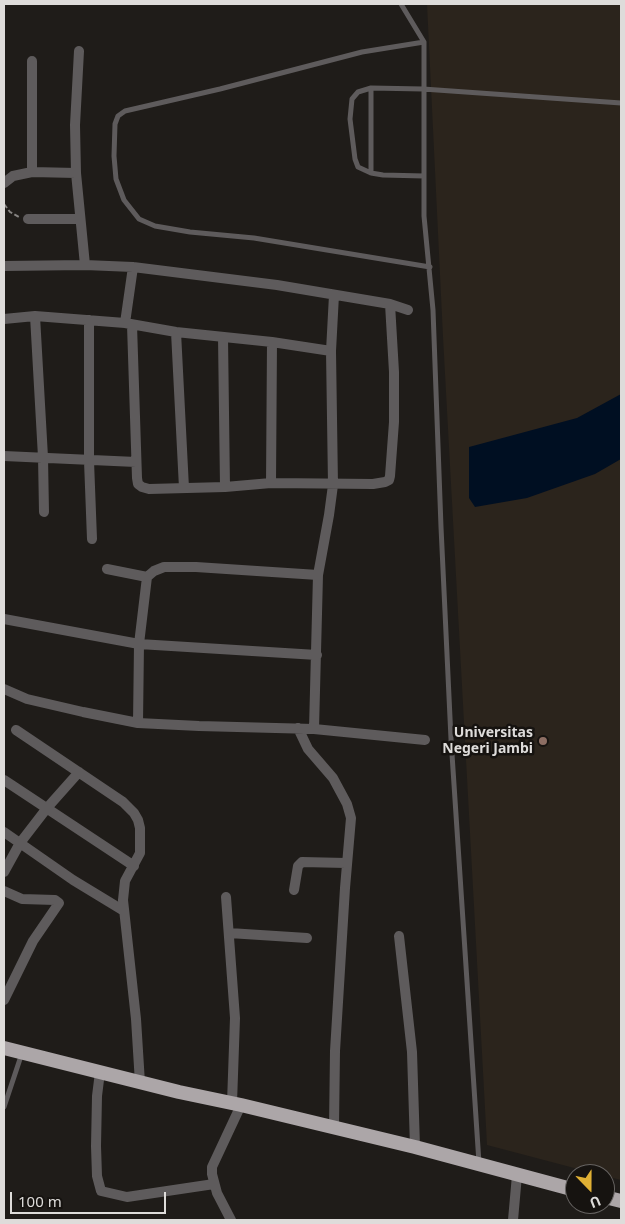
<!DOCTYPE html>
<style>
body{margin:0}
#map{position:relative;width:625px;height:1224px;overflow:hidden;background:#1f1c19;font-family:"Noto Sans",sans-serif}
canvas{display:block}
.frame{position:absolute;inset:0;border:5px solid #dedcda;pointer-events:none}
.north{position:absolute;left:565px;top:1164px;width:50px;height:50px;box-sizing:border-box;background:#161310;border:1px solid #666361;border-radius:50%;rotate:158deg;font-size:14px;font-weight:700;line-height:20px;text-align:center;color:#dedcda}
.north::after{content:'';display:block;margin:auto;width:18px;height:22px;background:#e0b034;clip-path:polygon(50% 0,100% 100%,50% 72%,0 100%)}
.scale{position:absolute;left:10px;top:1192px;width:156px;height:22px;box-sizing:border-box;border:2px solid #dedcda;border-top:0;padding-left:6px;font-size:15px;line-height:18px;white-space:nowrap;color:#dedcda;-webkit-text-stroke:4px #161310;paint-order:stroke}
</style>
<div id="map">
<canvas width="625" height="1224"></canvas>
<div class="frame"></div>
<div class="north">U</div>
<div class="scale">100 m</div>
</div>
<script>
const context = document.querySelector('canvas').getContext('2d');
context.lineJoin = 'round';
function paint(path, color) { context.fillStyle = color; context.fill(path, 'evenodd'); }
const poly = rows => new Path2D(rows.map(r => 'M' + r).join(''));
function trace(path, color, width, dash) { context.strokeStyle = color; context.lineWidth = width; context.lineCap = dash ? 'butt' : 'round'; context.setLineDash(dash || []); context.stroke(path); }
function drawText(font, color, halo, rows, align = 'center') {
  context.font = font + ' "Noto Sans",sans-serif'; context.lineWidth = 5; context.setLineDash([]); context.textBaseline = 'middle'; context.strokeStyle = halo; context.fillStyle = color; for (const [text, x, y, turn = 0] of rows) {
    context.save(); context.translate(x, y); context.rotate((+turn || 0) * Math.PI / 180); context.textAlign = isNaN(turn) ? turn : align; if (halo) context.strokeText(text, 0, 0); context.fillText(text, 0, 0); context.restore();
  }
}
paint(poly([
 [427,4,621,4,621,1180,605,1176,605,1174,597,1174,487,1145,443,337]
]), '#2b241c');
paint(poly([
 [621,394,621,459,595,474,527,498,475,507,469,498,469,447,577,418]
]), '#000f22');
trace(poly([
 [4,204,10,212,19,217]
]), '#868482', 2, [5, 2.5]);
trace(poly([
 [401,4,424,42,424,216,433,310,441,527,451,739,479,1163],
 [424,42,362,52,220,89,125,111,118,116,115,124,114,156,116,179,124,200,139,219,155,226,190,232,254,238,430,267],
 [371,173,371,88],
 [424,176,383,175,371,173,358,167,355,159,350,119,352,99,358,92,371,88,423,89,621,103],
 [4,1107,22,1053]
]), '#5e5b5c', 5);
trace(poly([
 [79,51,75,125,76,173,85,265],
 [32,61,32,172,76,173],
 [4,183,13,176,32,172],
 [28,219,80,219],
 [4,266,85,265,133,267,277,285,390,304,408,310],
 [35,316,43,457,44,512],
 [4,319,35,316,125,323,176,332,272,342,331,351],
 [89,320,89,461,92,539],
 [125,323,133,267],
 [132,325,137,478,138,484,142,487,149,489,225,487,271,483,373,484,385,482,389,480,390,476,394,422,394,372,390,304],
 [176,332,184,488],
 [223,337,225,487],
 [4,456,136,462],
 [271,483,272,342],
 [107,569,147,577],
 [4,619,139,644,147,577,154,571,164,567,196,567,318,575],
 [4,689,27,699,83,712,138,723,199,726,314,729,425,740],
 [138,723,139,644,317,655],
 [298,728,308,749,333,778,347,804,351,818,345,888,335,1051,334,1127],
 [314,729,318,575,329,515,333,485,331,351,334,295],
 [16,730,123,802,134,813,138,820,140,828,140,853,125,881,123,900,136,1019,140,1083],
 [4,780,134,866],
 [4,832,73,880,124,911],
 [4,872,20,843,47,808,79,772],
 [294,890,298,866,302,862,346,863],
 [4,891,22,899,55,900,59,903,33,941,4,1000],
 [226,897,235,1018,232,1103],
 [229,933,307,938],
 [399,936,412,1052,415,1147],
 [100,1072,97,1096,96,1146,97,1176,101,1191,127,1197,214,1184],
 [231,1220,217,1193,212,1174,212,1167,241,1105],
 [513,1220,517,1175]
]), '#5e5b5c', 10);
trace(poly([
 [4,1048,179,1092,241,1105,415,1147,575,1190],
 [605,1197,621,1201]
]), '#aca6a8', 14);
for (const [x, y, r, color] of [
 [543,741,5,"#8d6e63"]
]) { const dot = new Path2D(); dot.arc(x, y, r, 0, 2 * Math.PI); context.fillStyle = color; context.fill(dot); trace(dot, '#161310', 2); }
drawText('bold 14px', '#dedcda', '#161310', [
 ["Universitas",533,733],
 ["Negeri Jambi",533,749]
], 'right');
</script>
